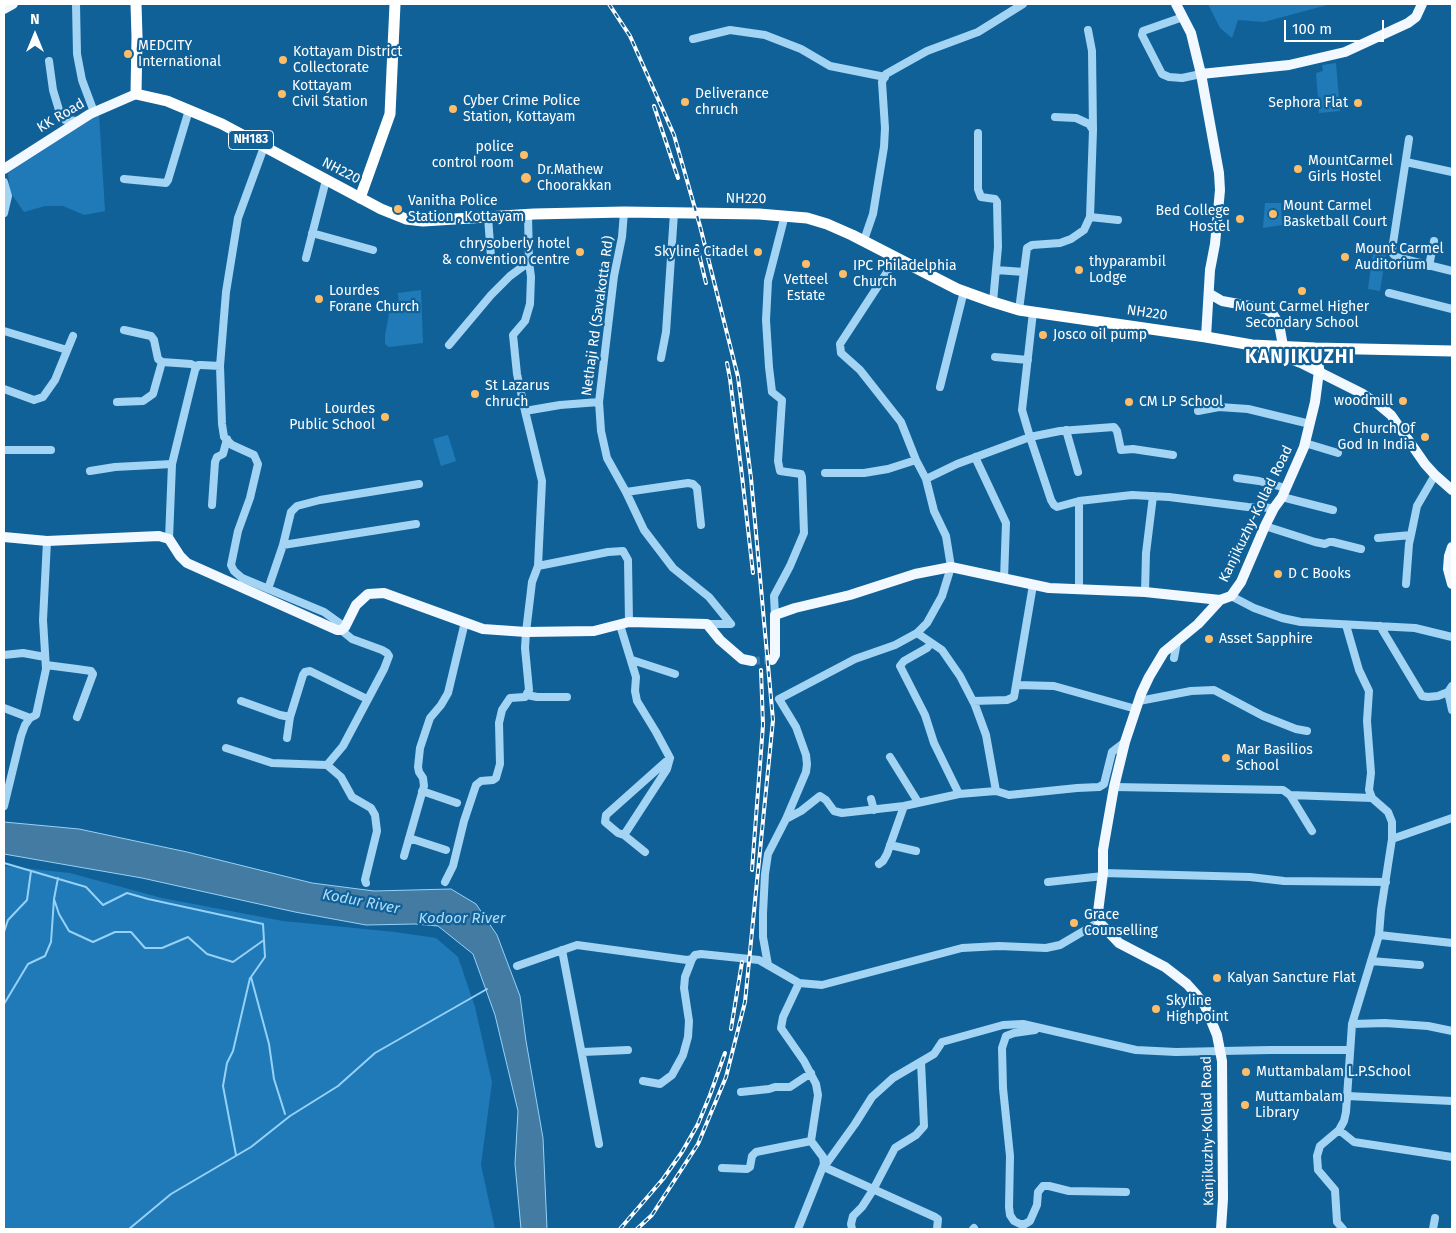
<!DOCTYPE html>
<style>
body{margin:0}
#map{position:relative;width:1456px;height:1233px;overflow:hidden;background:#116199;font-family:"Fira Sans",sans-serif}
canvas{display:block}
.frame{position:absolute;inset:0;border:5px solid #fff;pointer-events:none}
.north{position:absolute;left:10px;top:10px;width:50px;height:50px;-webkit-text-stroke:4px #116199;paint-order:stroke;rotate:0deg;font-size:14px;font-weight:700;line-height:20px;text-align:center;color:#fff}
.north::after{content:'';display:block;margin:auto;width:18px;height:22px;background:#fff;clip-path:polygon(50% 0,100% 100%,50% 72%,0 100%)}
.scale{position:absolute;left:1284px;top:20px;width:100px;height:22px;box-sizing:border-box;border:2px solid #fff;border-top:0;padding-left:6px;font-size:15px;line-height:18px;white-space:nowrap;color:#fff;-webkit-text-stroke:4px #116199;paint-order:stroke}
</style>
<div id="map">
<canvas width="1456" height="1233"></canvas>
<div class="frame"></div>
<div class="north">N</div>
<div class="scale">100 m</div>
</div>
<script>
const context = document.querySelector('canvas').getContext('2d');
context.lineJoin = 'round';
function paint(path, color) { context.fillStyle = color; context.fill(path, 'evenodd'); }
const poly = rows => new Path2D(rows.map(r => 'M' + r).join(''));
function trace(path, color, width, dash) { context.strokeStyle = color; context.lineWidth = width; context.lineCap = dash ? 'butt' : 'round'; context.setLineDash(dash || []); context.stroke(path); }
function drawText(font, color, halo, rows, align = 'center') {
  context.font = font + ' "Fira Sans",sans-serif'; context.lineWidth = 4.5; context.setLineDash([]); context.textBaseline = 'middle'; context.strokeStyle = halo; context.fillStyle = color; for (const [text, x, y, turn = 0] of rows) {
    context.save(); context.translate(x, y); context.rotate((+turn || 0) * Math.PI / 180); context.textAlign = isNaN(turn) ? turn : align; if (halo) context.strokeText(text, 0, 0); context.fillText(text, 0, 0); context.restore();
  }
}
paint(poly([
 [1208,4,1331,4,1264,22,1238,20,1232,38,1220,28],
 [1336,63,1340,111,1319,113,1316,73,1323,71,1322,65],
 [99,114,105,211,84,215,63,206,45,206,24,212,10,192,8,173],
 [1265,203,1281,203,1282,225,1263,228],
 [1373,252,1386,254,1380,291,1368,289],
 [421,290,423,343,389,347,385,344,385,336,389,313,399,309,398,293],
 [448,435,456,461,441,466,433,439],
 [4,866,70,873,162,898,283,921,395,932,436,938,458,957,475,1007,492,1082,481,1165,495,1229,4,1229]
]), '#207ab7');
const water = poly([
 [4,822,79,829,187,852,312,883,374,891,451,889,476,904,497,935,520,996,526,1041,543,1138,547,1229,521,1229,515,1164,518,1111,495,1015,473,954,438,926,415,924,366,925,295,912,142,878,4,854,4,822]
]);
paint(water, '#437ba2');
trace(water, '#96d1f7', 1);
trace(poly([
 [4,863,86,887,103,905,127,893,148,899,263,924,265,957,251,977,269,1044,274,1079,285,1114],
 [54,899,59,914,69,931,93,942,115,932,131,932,145,948,162,948,188,937,207,954,233,962,264,940],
 [4,932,8,920,27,900,31,871],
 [4,1004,28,964,45,956,51,942,54,899,58,878],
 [236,1155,223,1086,227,1063,233,1051,250,978],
 [129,1229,171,1194,251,1147,290,1116,338,1086,375,1053,487,989]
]), '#96d1f7', 2);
trace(poly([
 [752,661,772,660]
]), '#3579a8', 8, [8, 4]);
trace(poly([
 [76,4,77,54,82,80,94,112],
 [1183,17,1143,31,1142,35,1162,74,1169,77,1182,78,1201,74],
 [1088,30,1092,51,1093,130],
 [693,39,730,30,765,35,801,49,830,66,885,77],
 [49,61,53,90,59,110,65,120,79,121],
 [978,133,978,189,981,197,995,199,997,202,998,247,993,302],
 [1409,139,1392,250,1393,254,1396,257,1452,271],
 [264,147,238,218,226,292,220,366,222,424,224,437,232,445,254,455,258,464,250,498,238,531,231,565,234,571,242,578,324,612,345,627],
 [1406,162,1452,172],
 [124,179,166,183,168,180,189,110],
 [4,182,8,196,4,213],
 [624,212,622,237,614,276,599,402,601,431,607,458,626,492,644,530,673,568,709,597,731,624,707,624],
 [488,217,491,257],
 [1090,217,1118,220],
 [312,233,373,250],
 [864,240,873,214,884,147,885,128,882,82,886,74,927,51,978,32,1023,4],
 [306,258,326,180],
 [1429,266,1434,241],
 [996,270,1024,272],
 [1389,293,1452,309],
 [1019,310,1027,248,1032,245,1060,243,1071,239,1084,230,1090,217,1093,130,1089,124,1076,118,1055,117],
 [1033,312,1022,410,1030,437,1051,500,1054,505,1057,507,1079,501,1132,495,1169,497,1248,507,1274,508],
 [124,330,151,336,154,340,158,359,162,362,191,364,197,367],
 [4,331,67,350],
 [449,345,491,295,510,276,529,262],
 [995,357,1028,360],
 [661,358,666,332,674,213],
 [940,387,964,291],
 [4,389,34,400,43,397,55,380,73,336],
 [117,402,143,401,153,394,162,362],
 [525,411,517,374,513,335,525,321,530,304,531,277,529,262,528,214],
 [1198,411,1219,407,1248,409,1310,424],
 [1066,430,1078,472],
 [1305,443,1338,453],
 [4,450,51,450],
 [975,457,1006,523,1004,579],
 [90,471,115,467,172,464],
 [825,473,864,473,888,469,916,460],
 [1237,478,1259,481,1286,488],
 [926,479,957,464,1030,437,1060,431,1114,427,1117,431,1121,450,1133,449,1173,455],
 [626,492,688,483,693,484,697,488,701,525],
 [1282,497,1333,510],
 [212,505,215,462,217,457,223,454,227,439],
 [1265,526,1315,542,1325,544,1329,542,1333,542,1361,549],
 [1411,535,1417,506,1435,475],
 [1378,538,1411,535,1409,544,1406,584],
 [169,539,172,464,195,370,198,365,201,365,220,366],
 [283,545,291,512,297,506,320,500,419,484],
 [538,566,608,552,623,551,628,560,629,622],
 [268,589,283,545,416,524],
 [1079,589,1079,501],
 [1145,592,1146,553,1153,496],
 [1231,596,1254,608,1282,618,1301,622,1415,628,1452,637],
 [775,615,774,596,790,566,804,533,802,477,801,474,780,471,778,461,782,400,772,392,769,367,766,320,768,281,785,215],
 [620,625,636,677,635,691,637,701,656,732,670,758,667,769,628,829,624,835,618,833,605,822,606,815,670,758],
 [1346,625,1359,670,1369,691,1367,721,1371,773,1369,790,1372,798,1388,812,1392,822,1392,839],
 [1380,626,1422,696,1428,697,1438,696,1448,692],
 [341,630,352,639,382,650,387,653,389,656,384,669,343,746,327,765,341,777,352,797,371,808,375,815,377,831,365,880,366,883],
 [917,633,942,650,960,676,975,705,986,735,996,791],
 [931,643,927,648,904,661,900,666,925,715,934,743,959,794],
 [4,655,23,653,45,657],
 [1174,658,1177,642],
 [632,660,675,674],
 [46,665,77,669,91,671,93,674,77,717],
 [1017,685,1054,686,1136,709],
 [1452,686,1448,692,1452,710],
 [527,695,537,697,567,697],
 [241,701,280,715,290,717,303,675,305,672,310,671,367,699],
 [973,701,1007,700,1014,697,1033,585],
 [1139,701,1191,691,1214,690,1263,716,1296,729,1307,731],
 [4,708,30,718],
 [287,738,290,717],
 [226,748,272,763,327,765],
 [890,757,918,802],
 [1114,787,1283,790,1290,795,1312,831],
 [422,791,457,803],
 [1290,795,1372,798],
 [871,799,874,810],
 [4,806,21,736,25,725,30,718,36,715,46,669,43,620,47,541],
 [786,819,801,811,820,796,826,800,834,811,842,813,904,806,959,794,996,791,1009,795,1077,788,1099,787,1104,784,1112,752,1125,742],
 [624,835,645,852],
 [409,838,446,850],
 [890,845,916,851],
 [404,856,424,786,423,778,419,772,418,767,420,748,430,718,441,705,448,693,465,622],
 [879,864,883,861,887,854,904,806],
 [1103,873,1250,877,1284,881,1386,882],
 [445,882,453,866,464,821,476,785,481,781,493,780,496,778,500,764,499,723,502,710,510,698,525,697,529,690,525,648,526,632,532,582,538,566,542,481,525,411,560,405,599,402],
 [1048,882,1103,876],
 [1379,935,1452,943],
 [562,950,599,1144],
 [1371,961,1420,965],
 [768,965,763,937,763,913,765,874,768,854,786,819,806,772,807,764,806,755,796,727,779,699,855,659,895,645,917,633,927,623,942,596,951,567,946,536,934,511,926,479,916,460,901,422,860,370,841,353,840,344,897,257],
 [517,966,577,945,687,960,692,959,695,955,701,954,759,960,799,983,822,985,962,948,999,946,1046,948,1060,945,1099,922],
 [1352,1024,1385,1023,1428,1026,1452,1031],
 [1035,1030,1014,1033,1006,1036,1002,1048,1003,1088,1010,1156,1009,1207,1010,1215,1014,1221,1020,1224,1025,1224,1030,1221,1037,1205,1038,1192,1043,1186,1049,1186,1069,1191,1126,1192],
 [583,1052,628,1050],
 [643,1081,660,1084,672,1075,683,1055,688,1037,689,1021,684,988,685,977,692,959],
 [741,1092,769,1089,775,1087,790,1087,811,1073],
 [1347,1096,1452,1101],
 [1339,1130,1354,1142,1452,1157],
 [722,1168,747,1169,750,1167,752,1156,756,1152,811,1141],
 [798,1229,824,1164,823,1157,811,1141,818,1095,816,1084,804,1061,781,1028,783,1017,799,983],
 [852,1229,851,1224,853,1216,862,1207,873,1190,895,1148,916,1135,924,1126,921,1062],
 [937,1229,938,1219,935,1217,824,1167,855,1124,872,1097,893,1078,934,1054,942,1042,1003,1025,1023,1024,1136,1050,1176,1052,1270,1050,1350,1050],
 [973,1229,974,1228],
 [1343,1229,1337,1222,1335,1190,1318,1170,1317,1156,1320,1146,1339,1130,1344,1121,1346,1112,1352,1024,1379,935,1381,910,1392,839,1452,818],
 [1433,1229,1435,1218]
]), '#a4d4f4', 8);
trace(poly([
 [1176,4,1191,33,1201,74],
 [4,9,13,4],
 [4,169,90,114,136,94],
 [1210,294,1222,301,1266,309,1272,313,1279,324,1283,346],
 [1206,337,1210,270,1215,244,1220,190,1219,173,1201,74,1289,65,1345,52,1408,23,1416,17,1422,4],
 [1258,347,1301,363,1363,394,1379,405,1391,415,1425,464,1435,475,1452,490],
 [4,537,47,541,159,536,169,539,180,556,187,563,337,630,341,630,345,627,356,605,368,594,384,593,483,629,526,632,594,631,629,622,707,624,720,640,742,659,752,661],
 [1452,547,1449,556,1448,569,1452,584],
 [772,660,775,655,775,615,795,608,850,595,915,574,951,567,1049,588,1145,592,1220,600],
 [1221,1229,1223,1199,1222,1061,1217,1035,1205,1006,1196,994,1187,984,1165,967,1119,943,1099,922,1098,912,1103,873,1103,850,1114,787,1125,742,1141,694,1149,677,1164,652,1198,624,1220,600,1231,596,1241,582,1265,526,1274,508,1282,497,1304,447,1315,402,1319,371]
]), '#f1f8ff', 10);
trace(poly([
 [136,4,137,37,136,94,167,101,222,124,381,209,406,219,423,221,534,214,624,212,759,214,807,218,827,224,852,235,957,289,993,302,1019,310,1206,337,1252,345,1315,348,1452,351],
 [360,198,390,114,395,4],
 [1315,348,1319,371]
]), '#fff', 11);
const rail = poly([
 [609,4,630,36,674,135,700,226,738,377,751,478,773,720,745,1002,726,1077,698,1144,652,1215,637,1229],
 [654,106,678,178],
 [697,246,706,283],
 [727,363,730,379,742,476,753,573],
 [752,870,763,725,761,670],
 [731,1029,742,962],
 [620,1229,663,1179,682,1152,698,1124,710,1095,725,1053]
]);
trace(rail, '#fff', 4);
trace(rail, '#116199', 2, [5.5]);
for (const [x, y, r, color] of [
 [128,54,5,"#ffbd67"],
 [283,60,5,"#ffbd67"],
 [282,94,5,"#ffbd67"],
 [685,102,5,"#ffbd67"],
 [1358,103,5,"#ffbd67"],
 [453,109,5,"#ffbd67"],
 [524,155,5,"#ffbd67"],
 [1298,169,5,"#ffbd67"],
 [526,178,6,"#ffbd67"],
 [398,209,5,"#ffbd67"],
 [1273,214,5,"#ffbd67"],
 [1240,219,5,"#ffbd67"],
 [580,252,5,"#ffbd67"],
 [758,252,5,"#ffbd67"],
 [1345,257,5,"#ffbd67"],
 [806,264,5,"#ffbd67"],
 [1079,270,5,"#ffbd67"],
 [843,274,5,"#ffbd67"],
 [1302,291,5,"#ffbd67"],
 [319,299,5,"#ffbd67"],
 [1043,335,5,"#ffbd67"],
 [475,394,5,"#ffbd67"],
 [1403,401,5,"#ffbd67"],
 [1129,402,5,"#ffbd67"],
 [385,417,5,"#ffbd67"],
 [1425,437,5,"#ffbd67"],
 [1278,574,5,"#ffbd67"],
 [1209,639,5,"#ffbd67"],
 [1226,758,5,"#ffbd67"],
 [1074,923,5,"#ffbd67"],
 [1217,978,5,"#ffbd67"],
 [1156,1009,5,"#ffbd67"],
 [1246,1072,5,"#ffbd67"],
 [1245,1105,5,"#ffbd67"]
]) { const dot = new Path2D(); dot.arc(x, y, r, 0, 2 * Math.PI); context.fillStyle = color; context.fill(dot); trace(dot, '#116199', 2); }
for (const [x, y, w] of [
 [251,140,45]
]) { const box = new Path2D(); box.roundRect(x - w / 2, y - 9.5, w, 19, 4); context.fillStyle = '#116199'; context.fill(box); trace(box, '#fff', 1); }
drawText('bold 12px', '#fff', null, [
 ["NH183",251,140]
]);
drawText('14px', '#fff', '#116199', [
 ["MEDCITY",138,46],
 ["International",138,62],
 ["Kottayam District",293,52],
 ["Collectorate",293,68],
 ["Kottayam",292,86],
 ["Civil Station",292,102],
 ["Deliverance",695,94],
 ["chruch",695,110],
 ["Cyber Crime Police",463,101],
 ["Station, Kottayam",463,117],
 ["Sephora Flat",1348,103,"right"],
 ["police",514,147,"right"],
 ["control room",514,163,"right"],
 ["MountCarmel",1308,161],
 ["Girls Hostel",1308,177],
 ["Dr.Mathew",537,170],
 ["Choorakkan",537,186],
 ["Vanitha Police",408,201],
 ["Station , Kottayam",408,217],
 ["Mount Carmel",1283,206],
 ["Basketball Court",1283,222],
 ["Bed College",1230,211,"right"],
 ["Hostel",1230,227,"right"],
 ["chrysoberly hotel",570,244,"right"],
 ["& convention centre",570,260,"right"],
 ["Mount Carmel",1355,249],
 ["Auditorium",1355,265],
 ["Skyline Citadel",748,252,"right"],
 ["thyparambil",1089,262],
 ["Lodge",1089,278],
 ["IPC Philadelphia",853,266],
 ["Church",853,282],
 ["Vetteel",806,280,"center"],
 ["Estate",806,296,"center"],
 ["Lourdes",329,291],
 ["Forane Church",329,307],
 ["Mount Carmel Higher",1302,307,"center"],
 ["Secondary School",1302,323,"center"],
 ["Josco oil pump",1053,335],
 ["St Lazarus",485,386],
 ["chruch",485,402],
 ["woodmill",1393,401,"right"],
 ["CM LP School",1139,402],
 ["Lourdes",375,409,"right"],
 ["Public School",375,425,"right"],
 ["Church Of",1415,429,"right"],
 ["God In India",1415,445,"right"],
 ["D C Books",1288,574],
 ["Asset Sapphire",1219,639],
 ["Mar Basilios",1236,750],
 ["School",1236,766],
 ["Grace",1084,915],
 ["Counselling",1084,931],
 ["Kalyan Sancture Flat",1227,978],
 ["Skyline",1166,1001],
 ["Highpoint",1166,1017],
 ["Muttambalam L.P.School",1256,1072],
 ["Muttambalam",1255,1097],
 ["Library",1255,1113]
], 'left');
drawText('14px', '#fff', '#116199', [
 ["KK Road",61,116,-31],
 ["NH220",341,171,27],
 ["NH220",746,199,1],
 ["NH220",1147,313,8],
 ["Nethaji Rd (Savakotta Rd)",598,316,-82],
 ["Kanjikuzhy-Kollad Road",1256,514,-64],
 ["Kanjikuzhy-Kollad Road",1208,1131,-91]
]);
drawText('italic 15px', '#b0ddfa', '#116199', [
 ["Kodur River",361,902,11],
 ["Kodoor River",462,919]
]);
context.letterSpacing = '1px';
drawText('bold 19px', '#fff', '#116199', [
 ["KANJIKUZHI",1300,358]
]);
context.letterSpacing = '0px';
</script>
